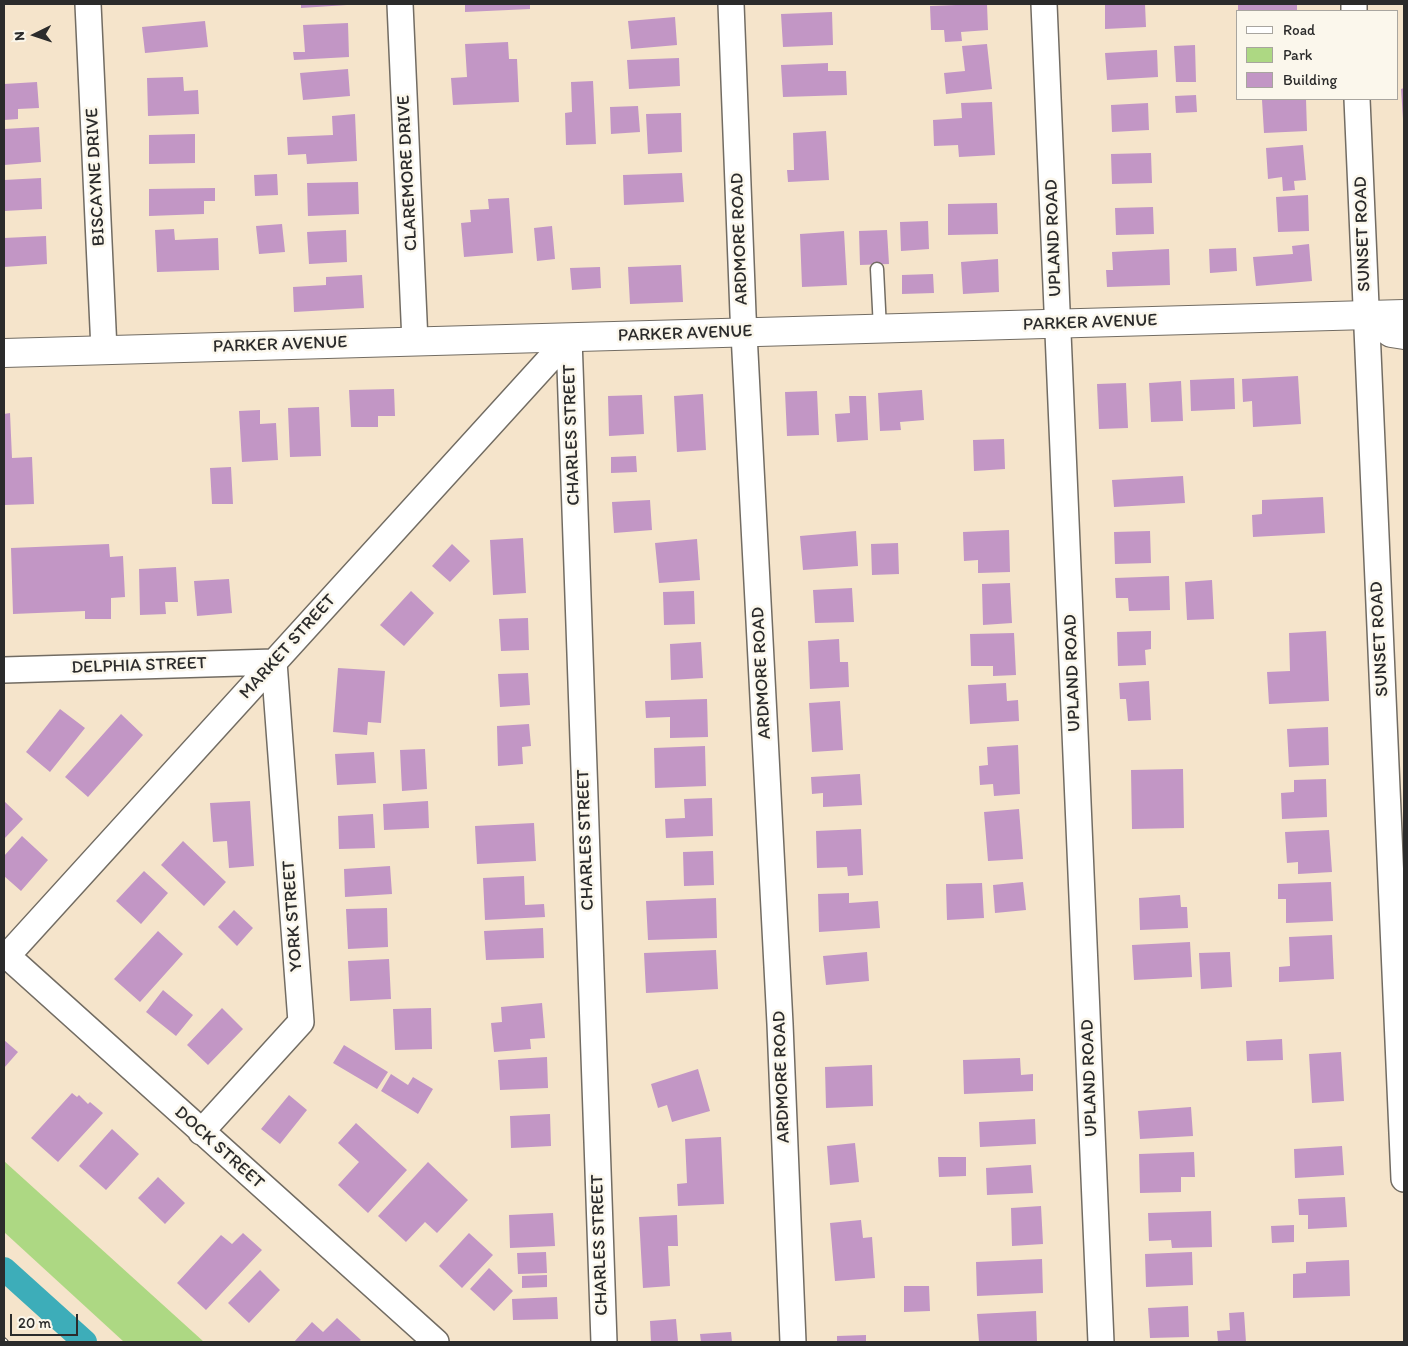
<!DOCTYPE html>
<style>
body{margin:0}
#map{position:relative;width:1408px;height:1346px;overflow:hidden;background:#f5e4cb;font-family:Itim,sans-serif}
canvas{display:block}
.frame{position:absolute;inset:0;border:5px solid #2b2b2b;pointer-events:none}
.legend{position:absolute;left:1236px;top:10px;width:162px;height:90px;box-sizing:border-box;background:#fbf7ec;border:1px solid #a8a59f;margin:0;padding:6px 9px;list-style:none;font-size:15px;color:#2b2b2b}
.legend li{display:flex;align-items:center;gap:10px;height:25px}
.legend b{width:25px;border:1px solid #a8a59f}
.north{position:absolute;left:10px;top:10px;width:50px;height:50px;-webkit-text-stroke:4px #fbf7ec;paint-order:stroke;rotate:266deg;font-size:14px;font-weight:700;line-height:20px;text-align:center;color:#2b2b2b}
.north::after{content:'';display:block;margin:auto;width:18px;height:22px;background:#2b2b2b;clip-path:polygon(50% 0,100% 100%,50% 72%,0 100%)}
.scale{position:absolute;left:10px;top:1314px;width:68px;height:22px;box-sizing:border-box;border:2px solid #2b2b2b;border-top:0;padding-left:6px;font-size:15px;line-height:18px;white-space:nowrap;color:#2b2b2b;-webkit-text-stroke:4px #fbf7ec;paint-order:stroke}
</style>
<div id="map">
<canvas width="1408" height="1346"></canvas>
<div class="frame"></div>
<ul class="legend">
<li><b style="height:6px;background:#fff"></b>Road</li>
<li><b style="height:14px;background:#add883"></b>Park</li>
<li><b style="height:14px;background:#c296c5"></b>Building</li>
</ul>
<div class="north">N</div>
<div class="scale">20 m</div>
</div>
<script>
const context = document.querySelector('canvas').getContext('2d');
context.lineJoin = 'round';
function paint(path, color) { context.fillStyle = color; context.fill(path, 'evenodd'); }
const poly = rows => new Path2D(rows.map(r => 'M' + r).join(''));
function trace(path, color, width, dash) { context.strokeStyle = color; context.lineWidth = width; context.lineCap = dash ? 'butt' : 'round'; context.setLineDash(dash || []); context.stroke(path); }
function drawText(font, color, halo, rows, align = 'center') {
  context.font = font + ' Itim,sans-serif'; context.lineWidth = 5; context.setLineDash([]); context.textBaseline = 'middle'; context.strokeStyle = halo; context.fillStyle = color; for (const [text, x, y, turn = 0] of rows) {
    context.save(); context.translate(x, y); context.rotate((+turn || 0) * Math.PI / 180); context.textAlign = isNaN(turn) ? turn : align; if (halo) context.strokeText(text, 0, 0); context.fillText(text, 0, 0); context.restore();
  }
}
paint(poly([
 [4,1161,204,1342,124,1342,4,1232]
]), '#add883');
trace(poly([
 [4,1269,85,1342]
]), '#3dadb9', 24);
paint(poly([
 [301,4,347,4,347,5,301,8],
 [465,4,530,4,530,9,465,12],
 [956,4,987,4,988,30,961,32,962,41,945,42,944,30,931,30,930,6,956,5],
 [1105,4,1145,4,1146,27,1105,29],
 [1238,4,1297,4,1297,11,1238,11],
 [832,12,833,45,783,47,781,14],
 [675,17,677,45,631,49,628,21],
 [205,21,208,47,145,53,142,27],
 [348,23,349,57,294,60,293,52,305,52,303,25],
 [508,42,509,59,517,59,519,102,453,105,451,78,467,77,465,44],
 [987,44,992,89,946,94,944,73,965,71,962,46],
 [1195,45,1196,82,1176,82,1174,46],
 [1157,50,1158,77,1107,80,1105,53],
 [679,58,680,86,629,89,627,60],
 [828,63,828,71,846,71,847,95,783,97,781,65],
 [348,69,350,96,303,100,300,73],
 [183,77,184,91,198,90,199,114,148,116,147,78],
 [593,81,596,144,566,145,565,113,572,112,571,82],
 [37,82,39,108,18,109,18,119,4,120,4,84],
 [1404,88,1404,119,1403,119,1401,89],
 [1196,95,1197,112,1176,113,1175,96],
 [1306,99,1307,131,1264,133,1262,100],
 [992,102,995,155,959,157,958,145,934,146,933,120,962,118,961,103],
 [1148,103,1149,130,1112,132,1111,105],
 [638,106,640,132,611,134,610,107],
 [681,113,682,152,648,154,646,114],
 [355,114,357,161,307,164,306,154,288,155,287,137,333,135,332,116],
 [39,127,41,162,4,165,4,129],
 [826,131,829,180,788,182,787,170,794,170,793,133],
 [195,134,195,163,149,164,149,135],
 [1303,145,1306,180,1294,181,1295,190,1283,191,1282,177,1268,179,1266,148],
 [1151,153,1152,183,1112,184,1111,154],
 [682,173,684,202,624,205,623,175],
 [277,174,278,195,255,196,254,175],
 [41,178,42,209,4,211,4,180],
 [358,182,359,214,308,216,307,183],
 [215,188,215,201,204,201,204,214,149,216,149,189],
 [1308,195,1309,231,1278,232,1276,197],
 [509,198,513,253,464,257,461,223,471,222,470,210,489,209,488,199],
 [997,203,998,234,948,235,948,204],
 [1153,207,1154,234,1116,235,1115,208],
 [928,221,929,249,901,251,900,222],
 [282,224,285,252,259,254,256,226],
 [552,226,555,259,537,261,534,228],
 [174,229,175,240,218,238,219,270,157,272,155,230],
 [346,230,347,262,309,264,307,232],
 [887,230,889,264,860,265,859,231],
 [844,231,847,285,802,287,800,234],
 [46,236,47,264,4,267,4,238],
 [1309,244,1312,281,1256,286,1253,257,1293,254,1292,246],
 [1236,248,1237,271,1210,273,1209,249],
 [1169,249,1170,285,1107,287,1106,270,1113,270,1112,252],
 [998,259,999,292,963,294,961,262],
 [681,265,683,302,630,304,628,267],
 [600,267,601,288,572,290,570,268],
 [933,274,934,293,902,294,902,275],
 [362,275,364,308,294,312,293,287,326,285,326,277],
 [1298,376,1301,424,1253,427,1252,401,1243,402,1242,379],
 [1234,378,1235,409,1191,411,1190,380],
 [1181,381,1183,421,1151,422,1149,383],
 [1126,383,1128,428,1099,429,1097,384],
 [394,389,395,416,378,416,378,427,351,427,349,390],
 [922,390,924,420,900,422,901,430,880,431,878,393],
 [817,391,819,435,787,436,785,392],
 [703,394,706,450,677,452,674,396],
 [642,395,644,434,609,436,608,396],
 [849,396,866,396,868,440,837,442,835,414,850,413],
 [319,407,321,456,290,457,288,408],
 [260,410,260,424,276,423,278,460,242,462,239,411],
 [10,413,12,458,32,457,34,504,4,505,4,414],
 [1004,439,1005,469,974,471,973,440],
 [636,456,637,472,611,473,611,457],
 [231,467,233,504,212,504,210,468],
 [1183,476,1185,503,1114,507,1112,480],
 [1323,497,1325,533,1253,537,1252,515,1262,514,1262,500],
 [650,500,652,530,614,533,612,502],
 [1009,530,1010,572,978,573,978,560,964,561,963,532],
 [856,531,858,566,803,570,800,536],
 [1150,531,1151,563,1115,564,1114,532],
 [523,538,526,593,493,595,490,540],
 [697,539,700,580,659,583,655,543],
 [898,543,899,574,872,575,871,544],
 [109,544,110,557,123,556,125,597,111,598,111,619,85,619,85,611,13,614,11,548],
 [452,544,470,561,450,582,432,566],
 [176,567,178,602,165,602,166,614,140,615,139,569],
 [1169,576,1170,610,1129,611,1128,598,1116,598,1115,578],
 [229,579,232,613,197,616,194,581],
 [1212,580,1214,619,1187,620,1185,582],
 [1010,583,1012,623,983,625,982,584],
 [852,588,854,622,815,623,813,590],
 [411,591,434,613,404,646,380,625],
 [694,591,695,624,664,625,663,592],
 [528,618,529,650,501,651,499,619],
 [1151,631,1151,649,1145,650,1146,665,1118,666,1117,632],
 [1326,631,1329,701,1269,704,1267,672,1290,671,1289,633],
 [1014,633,1016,675,993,676,993,666,971,666,970,634],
 [839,639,840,662,848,662,849,687,810,689,808,641],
 [701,642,703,678,671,680,670,644],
 [338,668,385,671,381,723,368,722,367,735,333,732],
 [528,673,530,705,500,707,498,674],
 [1149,681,1151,720,1128,721,1126,699,1120,699,1119,683],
 [1006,683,1007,701,1018,700,1019,721,970,724,968,685],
 [707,699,708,737,670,738,670,717,646,718,645,701],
 [840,701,843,750,812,752,809,703],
 [60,709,85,728,50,772,26,752],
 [121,714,143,735,88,797,65,777],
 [529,724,531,746,522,747,523,764,498,766,497,726],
 [1328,727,1329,765,1289,767,1287,729],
 [1018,745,1020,794,994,796,993,784,980,785,979,766,988,765,987,747],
 [705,746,706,786,655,788,654,748],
 [425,749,427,789,402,791,400,750],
 [374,752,376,783,337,785,335,754],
 [1183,769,1184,828,1132,829,1131,770],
 [860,774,862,805,823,807,823,793,812,794,811,777],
 [1326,779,1327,817,1282,819,1281,793,1294,792,1294,780],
 [712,798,713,836,666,838,665,819,685,818,684,799],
 [4,801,23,819,4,839],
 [250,801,254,866,229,868,227,841,213,842,210,803],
 [428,801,429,828,384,830,383,804],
 [1019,809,1023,859,988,861,984,812],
 [373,814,375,848,339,849,338,816],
 [534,823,536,861,477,864,475,826],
 [861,829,863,875,848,876,847,867,817,868,816,831],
 [1329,830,1332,872,1298,874,1298,862,1287,863,1285,832],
 [22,836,48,860,21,891,4,876,4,856],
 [183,841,226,882,204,906,161,865],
 [713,851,714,885,684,886,683,852],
 [390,866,392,894,345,897,344,869],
 [144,871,168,893,141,924,116,901],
 [524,876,525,905,544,904,545,917,485,920,483,878],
 [1023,882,1026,910,995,913,993,885],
 [1331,882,1333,921,1286,923,1286,899,1278,899,1278,884],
 [982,883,984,918,947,920,946,884],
 [849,893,849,903,878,901,880,928,819,932,818,894],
 [1180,895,1181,907,1187,907,1188,928,1140,930,1139,898],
 [716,898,717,938,648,940,646,901],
 [387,908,388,947,348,949,346,909],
 [234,910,253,928,237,946,218,927],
 [543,928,544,958,486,960,484,931],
 [158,931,183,954,140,1002,114,979],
 [1332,935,1334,979,1279,982,1279,967,1290,966,1289,937],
 [1190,942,1192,977,1134,980,1132,945],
 [716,950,718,989,646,993,644,953],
 [867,952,869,981,826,985,823,956],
 [1230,952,1232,987,1201,989,1199,953],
 [389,959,391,999,350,1001,348,961],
 [163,990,193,1015,176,1036,146,1012],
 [542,1003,545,1038,530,1039,531,1049,494,1052,491,1023,502,1022,501,1007],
 [222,1008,243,1029,208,1065,187,1045],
 [431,1008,432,1049,395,1050,393,1009],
 [1282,1039,1283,1060,1247,1061,1246,1041],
 [4,1040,18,1052,4,1068],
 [344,1045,388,1072,377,1089,333,1063],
 [1341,1052,1344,1101,1312,1103,1309,1054],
 [547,1057,548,1088,500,1090,498,1060],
 [1020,1058,1021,1075,1033,1074,1033,1091,964,1094,963,1060],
 [872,1065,873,1106,826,1108,825,1067],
 [698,1069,710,1111,672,1122,667,1105,658,1108,651,1084],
 [391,1074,408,1085,413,1077,433,1089,418,1114,381,1091],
 [72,1093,77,1097,79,1095,88,1104,90,1102,103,1113,58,1162,31,1138],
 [289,1095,307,1110,280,1144,261,1129],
 [1191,1107,1193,1136,1140,1139,1138,1111],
 [550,1114,551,1146,511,1148,510,1116],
 [1035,1119,1036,1144,980,1147,979,1122],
 [356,1123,407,1170,368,1213,338,1185,359,1162,338,1143],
 [112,1129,139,1154,106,1190,79,1166],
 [721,1137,724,1204,678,1206,677,1184,687,1183,685,1139],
 [855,1143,859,1182,830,1185,827,1146],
 [1342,1146,1344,1175,1295,1178,1294,1149],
 [1194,1152,1195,1177,1181,1177,1181,1192,1140,1193,1139,1154],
 [938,1157,966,1157,966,1176,939,1177],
 [428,1162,468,1200,437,1233,425,1222,406,1242,378,1216],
 [1031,1165,1033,1193,987,1195,986,1168],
 [158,1177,185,1203,165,1224,138,1198],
 [1345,1197,1347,1227,1308,1229,1308,1215,1299,1215,1298,1199],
 [1041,1206,1043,1244,1012,1246,1011,1208],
 [1211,1211,1212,1247,1172,1248,1171,1240,1149,1241,1148,1213],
 [553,1213,555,1246,510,1248,509,1215],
 [677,1215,678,1246,668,1246,670,1286,643,1288,639,1217],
 [861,1220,863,1238,872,1237,875,1278,835,1281,830,1223],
 [1294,1225,1294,1242,1272,1243,1271,1226],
 [243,1233,262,1250,206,1310,177,1283,221,1235,232,1244],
 [469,1233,493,1255,462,1288,439,1266],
 [546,1252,547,1273,518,1274,517,1253],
 [1192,1252,1193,1285,1146,1287,1145,1254],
 [1042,1259,1043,1293,977,1296,976,1262],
 [1349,1260,1350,1296,1293,1298,1293,1274,1306,1273,1306,1262],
 [489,1268,513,1291,494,1311,470,1289],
 [260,1270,280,1290,249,1323,228,1303],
 [547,1275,547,1287,522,1288,522,1276],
 [904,1286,929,1286,930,1311,904,1312],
 [557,1297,558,1319,513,1320,512,1299],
 [1188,1306,1189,1337,1150,1338,1148,1308],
 [1036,1311,1037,1342,979,1342,977,1314],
 [1244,1312,1246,1342,1218,1342,1217,1331,1230,1330,1229,1313],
 [337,1318,361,1340,358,1342,294,1342,312,1322,323,1332],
 [676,1319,678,1342,651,1342,650,1321],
 [731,1332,732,1342,701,1342,700,1334],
 [866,1335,866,1342,837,1342,837,1336]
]), '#c296c5');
const service = poly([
 [877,269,880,329]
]);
const minor = poly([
 [88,4,104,350],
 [400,4,415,342],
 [731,4,743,314,780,1024,793,1342],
 [1044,4,1101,1342],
 [1354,4,1354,11],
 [1357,99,1404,1179],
 [569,338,604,1342],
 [4,670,274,662,301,1022,201,1132],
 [4,953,436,1342],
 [7,956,569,338]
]);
const tertiary = poly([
 [1366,315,1391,333,1404,335],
 [4,353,1404,314]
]);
trace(service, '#726c63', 15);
trace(minor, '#726c63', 28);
trace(tertiary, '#726c63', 30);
trace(service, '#fff', 12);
trace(minor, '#fff', 25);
trace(tertiary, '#fff', 28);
const rail = poly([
 [4,1340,6,1342]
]);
trace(rail, '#2b2b2b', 5.5);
trace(rail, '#fbf7ec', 4, [11]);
drawText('18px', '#2b2b2b', '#fbf7ec', [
 ["CLAREMORE DRIVE",408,173,-93],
 ["BISCAYNE DRIVE",96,177,-93],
 ["SUNSET ROAD",1363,234,-92],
 ["UPLAND ROAD",1054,238,-92],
 ["ARDMORE ROAD",740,239,-92],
 ["PARKER AVENUE",1090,323,-2],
 ["PARKER AVENUE",685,334,-2],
 ["PARKER AVENUE",280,345,-2],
 ["CHARLES STREET",572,435,-92],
 ["SUNSET ROAD",1380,639,-93],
 ["MARKET STREET",288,647,-48],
 ["DELPHIA STREET",139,666,-2],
 ["ARDMORE ROAD",762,673,-93],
 ["UPLAND ROAD",1073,673,-92],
 ["CHARLES STREET",586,840,-92],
 ["YORK STREET",293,916,-94],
 ["ARDMORE ROAD",782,1077,-92],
 ["UPLAND ROAD",1090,1078,-92],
 ["DOCK STREET",219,1148,42],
 ["CHARLES STREET",600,1245,-92]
]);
</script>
